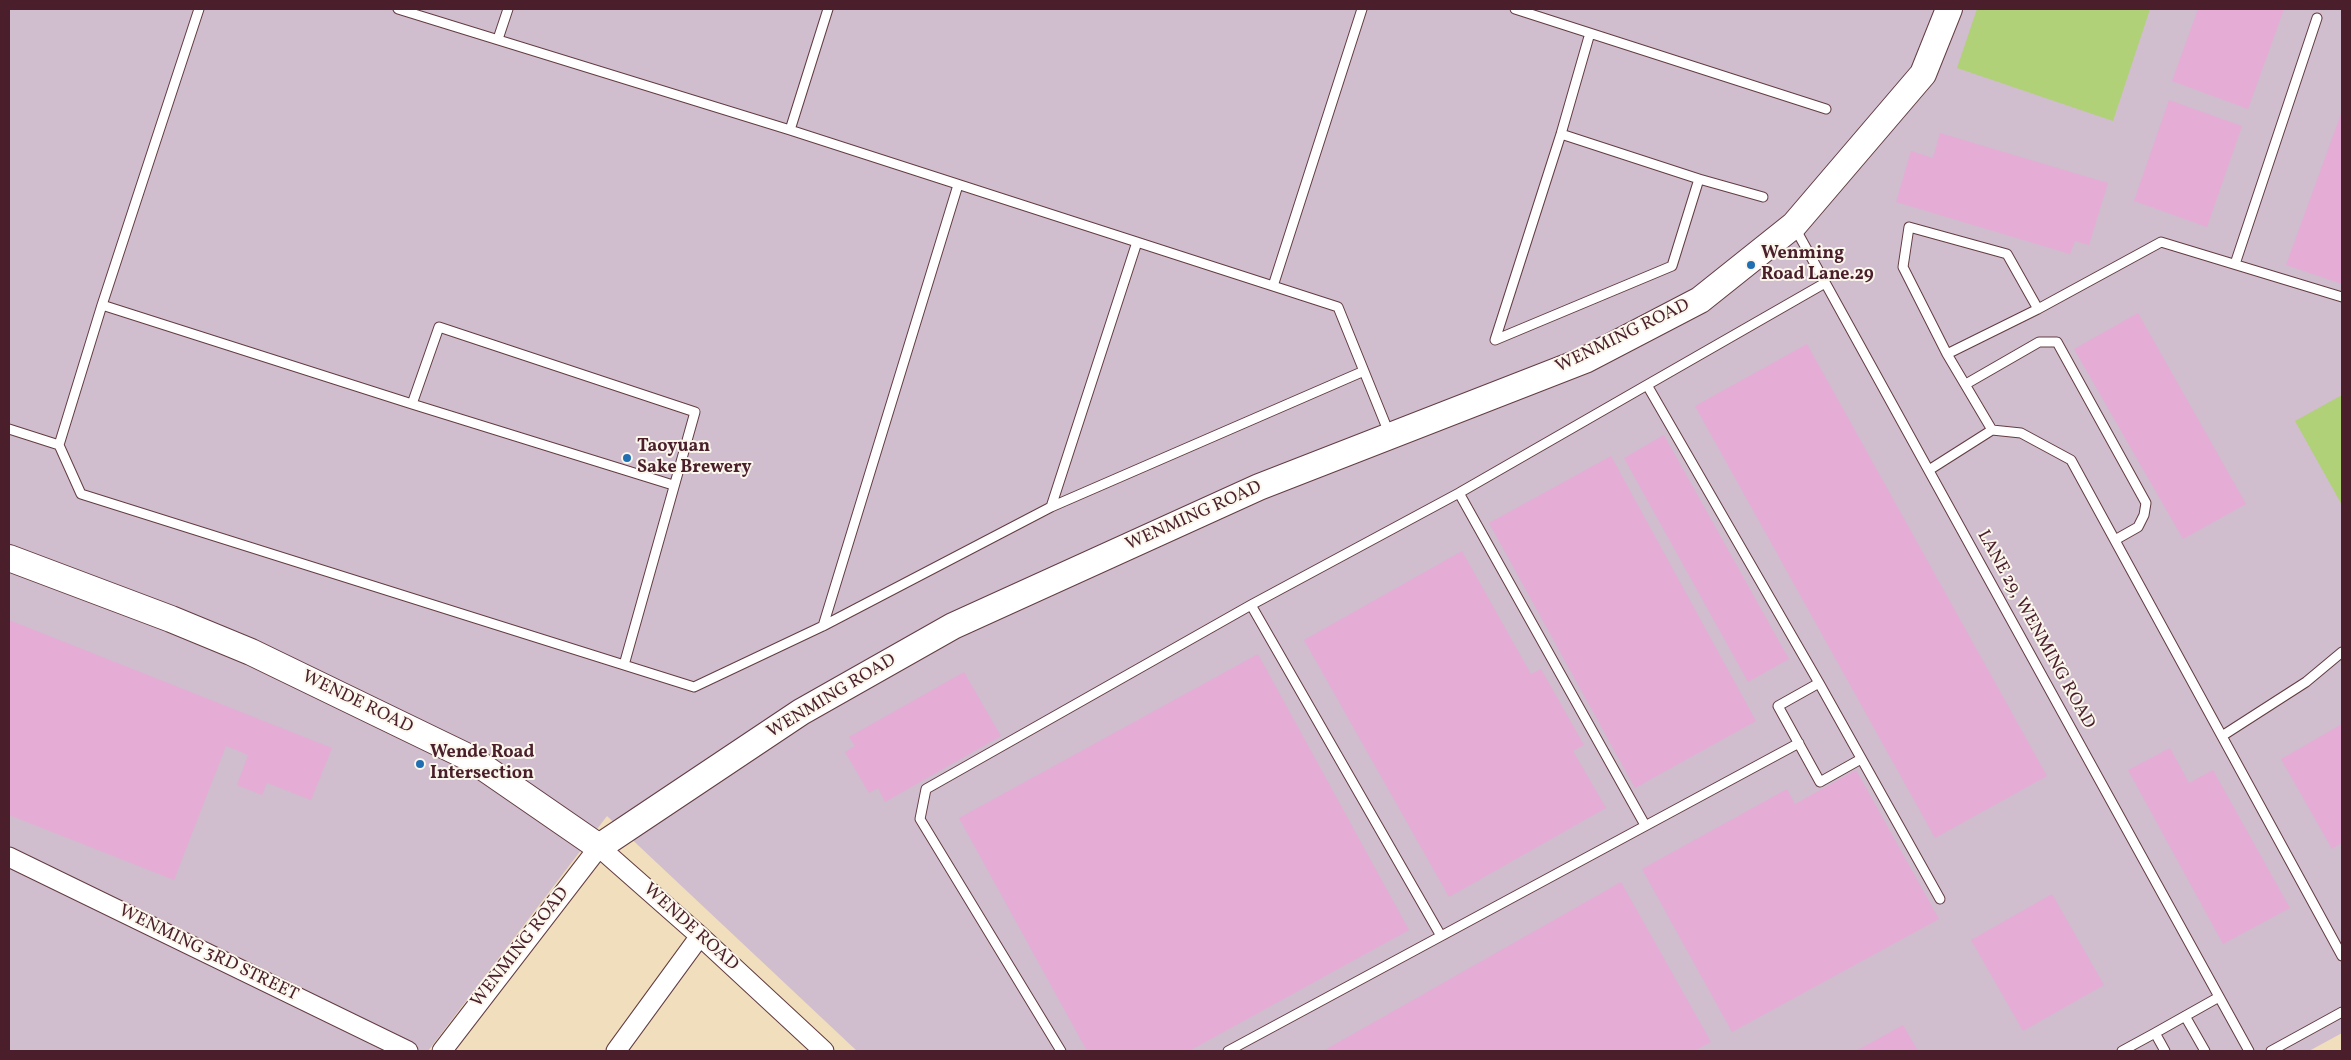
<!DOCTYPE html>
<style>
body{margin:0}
#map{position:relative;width:2351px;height:1060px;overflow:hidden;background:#f0debc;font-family:Vollkorn,serif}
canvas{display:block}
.frame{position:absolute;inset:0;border:10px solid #4a1f2b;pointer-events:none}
</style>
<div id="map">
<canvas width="2351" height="1060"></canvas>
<div class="frame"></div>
</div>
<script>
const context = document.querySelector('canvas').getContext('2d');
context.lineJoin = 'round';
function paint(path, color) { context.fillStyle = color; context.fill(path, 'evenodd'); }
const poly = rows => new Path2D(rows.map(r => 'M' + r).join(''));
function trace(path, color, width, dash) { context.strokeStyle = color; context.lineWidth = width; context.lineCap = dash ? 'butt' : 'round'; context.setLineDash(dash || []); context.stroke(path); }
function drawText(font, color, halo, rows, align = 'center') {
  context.font = font + ' Vollkorn,serif'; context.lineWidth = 4; context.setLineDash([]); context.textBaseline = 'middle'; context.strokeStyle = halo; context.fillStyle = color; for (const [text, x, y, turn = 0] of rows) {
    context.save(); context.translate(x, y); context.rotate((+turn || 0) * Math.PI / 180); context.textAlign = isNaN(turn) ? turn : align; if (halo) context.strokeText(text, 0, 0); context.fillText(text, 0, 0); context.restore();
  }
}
paint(poly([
 [9,9,2342,9,2342,1033,2309,1051,857,1051,607,816,428,1051,9,1051]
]), '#d0bdce');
paint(poly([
 [1977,9,2150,9,2113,121,1957,68],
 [2342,395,2342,505,2295,421]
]), '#b1d179');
paint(poly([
 [2198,9,2284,9,2248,109,2172,81],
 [2169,100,2242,126,2207,227,2134,201],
 [2342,111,2342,284,2286,265],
 [1940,133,2108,183,2089,245,2075,241,2070,254,1896,202,1911,151,1933,158],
 [2138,313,2246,504,2183,539,2074,349],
 [1807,344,2047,776,1935,838,1695,406],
 [1664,435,1789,659,1748,682,1624,458],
 [1611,456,1756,721,1635,788,1489,523],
 [1462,551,1531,674,1541,669,1584,745,1573,751,1606,808,1449,897,1304,640],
 [9,620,332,748,311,800,267,783,262,795,237,785,248,755,226,746,174,880,9,815],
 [1258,654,1409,930,1189,1051,1087,1051,959,818],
 [964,672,1001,736,885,802,878,788,869,793,845,752,855,746,849,737],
 [2342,724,2342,843,2332,849,2281,759],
 [2170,748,2189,783,2213,770,2290,908,2223,944,2128,770],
 [1856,770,1939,919,1732,1032,1642,869,1787,789,1795,804],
 [1621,882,1711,1042,1694,1051,1323,1051],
 [2052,894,2104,985,2023,1031,1971,940],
 [1903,1025,1918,1051,1856,1051]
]), '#e5add5');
const lane = poly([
 [199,9,102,305,59,445,81,494,624,665,694,687,823,626,1051,507,1364,371],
 [398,9,790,130,1338,307,1389,433],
 [1515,9,1826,109],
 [498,39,508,9],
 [790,130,828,9],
 [1561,134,1699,179,1672,266,1495,340,1561,134,1590,33],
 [1699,179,1763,197],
 [1795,228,2249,1051],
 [2235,264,2317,18],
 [1273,286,1362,9],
 [2342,297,2161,242,2038,309,1947,354,1992,430,2021,433,2071,460,2342,956],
 [102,305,412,404,439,327,695,412,624,665],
 [1947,354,1903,267,1909,227,2007,254,2038,309],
 [1966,384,2039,342,2057,342,2146,503,2144,515,2138,527,2115,540],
 [412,404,673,485],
 [9,429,59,445],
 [1929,470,1992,430],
 [1459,493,1645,825],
 [1051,507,1137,242],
 [1251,605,1441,936],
 [823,626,958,185],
 [1819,683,1647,385,1825,283],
 [2222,736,2306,682,2342,652],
 [1861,759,1820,782,1778,706,1819,683,1940,899],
 [2185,1016,2205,1051],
 [1061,1051,920,819,926,789,1251,605,1459,493,1647,385],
 [1228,1051,1799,743],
 [2122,1051,2155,1033],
 [2165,1051,2155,1033,2219,997],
 [2271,1051,2342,1012]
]);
const street = poly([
 [9,857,408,1051],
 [442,1051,599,847,700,936,824,1051],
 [616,1051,700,936]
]);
const secondary = poly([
 [9,558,171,619,251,652,443,745,470,758,599,847,801,712,953,626,1259,487,1585,360,1700,300,1794,225,1923,74,1949,9]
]);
trace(lane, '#633c41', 11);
trace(street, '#633c41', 21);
trace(secondary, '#633c41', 28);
trace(lane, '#fff', 9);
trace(street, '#fff', 19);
trace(secondary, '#fff', 26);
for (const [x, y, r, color] of [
 [1751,265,5,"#1f6fb2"],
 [627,458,5,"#1f6fb2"],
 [420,764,5,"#1f6fb2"]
]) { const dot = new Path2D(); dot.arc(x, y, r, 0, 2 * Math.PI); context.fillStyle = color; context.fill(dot); trace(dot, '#fbf7ec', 2); }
drawText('bold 18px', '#4a1f2b', '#fbf7ec', [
 ["Wenming",1761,255],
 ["Road Lane.29",1761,276],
 ["Taoyuan",637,448],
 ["Sake Brewery",637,469],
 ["Wende Road",430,754],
 ["Intersection",430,775]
], 'left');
drawText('18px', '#4a1f2b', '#fbf7ec', [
 ["WENMING ROAD",1623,337,-26],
 ["WENMING ROAD",1194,517,-24],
 ["LANE 29, WENMING ROAD",2035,630,61],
 ["WENMING ROAD",832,697,-31],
 ["WENDE ROAD",357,703,26],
 ["WENDE ROAD",690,928,42],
 ["WENMING ROAD",521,948,-52],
 ["WENMING 3RD STREET",208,954,26]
]);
</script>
